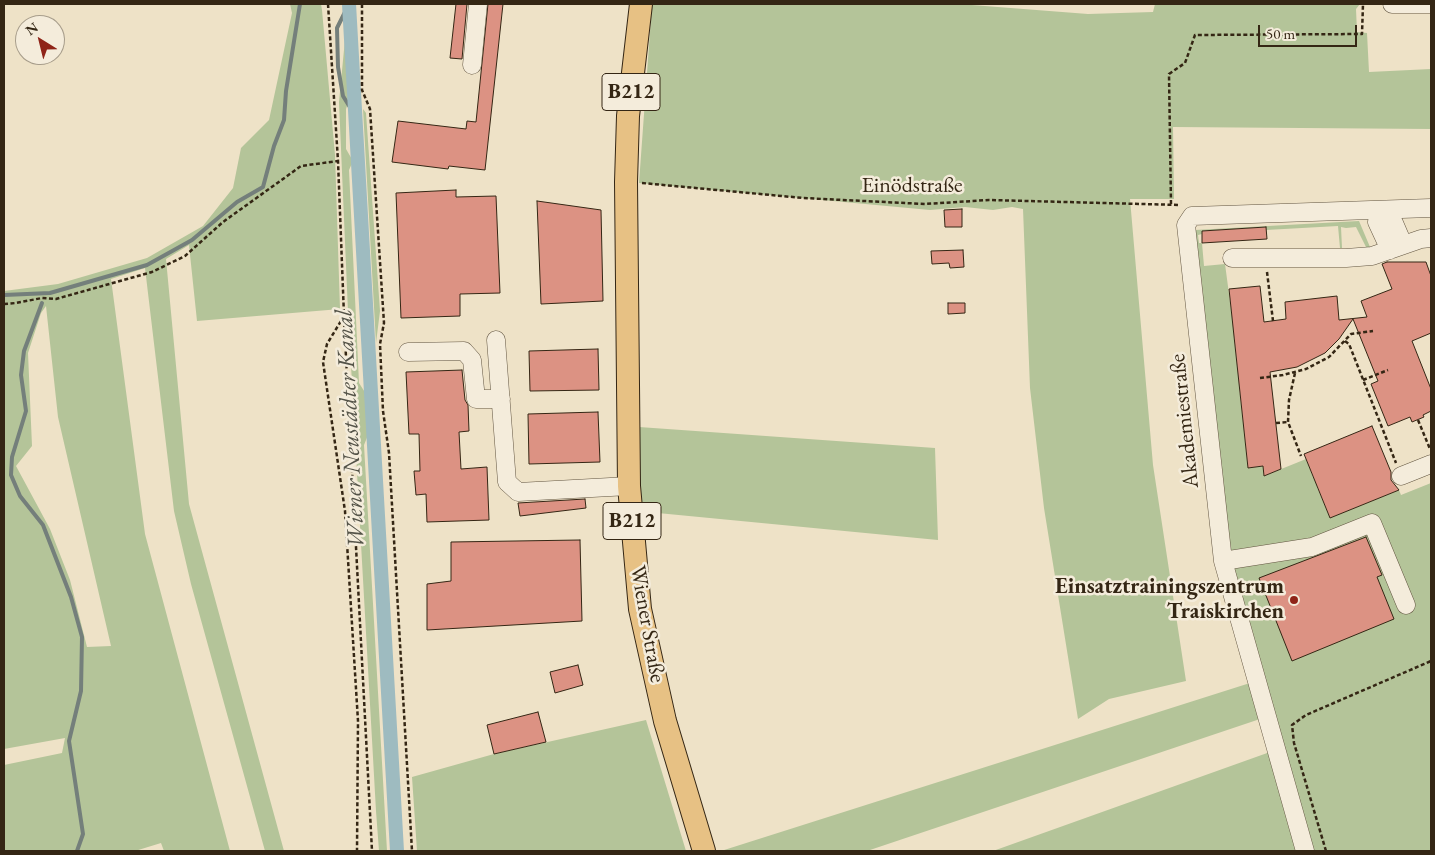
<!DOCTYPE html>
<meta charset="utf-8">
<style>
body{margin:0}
#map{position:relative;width:1435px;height:855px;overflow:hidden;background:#eee2c7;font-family:"EB Garamond",serif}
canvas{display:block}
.frame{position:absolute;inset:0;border:5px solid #342614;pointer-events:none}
.north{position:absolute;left:15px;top:15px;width:50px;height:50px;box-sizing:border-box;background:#f4ecdb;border:1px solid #a79d8b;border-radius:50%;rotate:324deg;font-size:14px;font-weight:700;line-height:20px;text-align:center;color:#342614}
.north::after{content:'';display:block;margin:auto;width:18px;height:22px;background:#8f2418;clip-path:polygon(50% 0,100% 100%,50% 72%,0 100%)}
.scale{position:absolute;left:1258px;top:25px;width:99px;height:22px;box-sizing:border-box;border:2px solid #342614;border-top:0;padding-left:6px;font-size:15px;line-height:18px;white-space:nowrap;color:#342614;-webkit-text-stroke:4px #f4ecdb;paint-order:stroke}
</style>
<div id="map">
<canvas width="1435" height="855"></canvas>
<div class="frame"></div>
<div class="north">N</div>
<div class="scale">50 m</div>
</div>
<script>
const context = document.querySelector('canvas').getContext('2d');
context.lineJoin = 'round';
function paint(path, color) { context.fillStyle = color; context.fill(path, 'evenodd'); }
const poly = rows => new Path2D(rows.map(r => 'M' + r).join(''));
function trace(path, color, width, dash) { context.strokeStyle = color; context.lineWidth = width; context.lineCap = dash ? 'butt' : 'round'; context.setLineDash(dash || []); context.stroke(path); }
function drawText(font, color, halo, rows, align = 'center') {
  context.font = font + ' "EB Garamond",serif'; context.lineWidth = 5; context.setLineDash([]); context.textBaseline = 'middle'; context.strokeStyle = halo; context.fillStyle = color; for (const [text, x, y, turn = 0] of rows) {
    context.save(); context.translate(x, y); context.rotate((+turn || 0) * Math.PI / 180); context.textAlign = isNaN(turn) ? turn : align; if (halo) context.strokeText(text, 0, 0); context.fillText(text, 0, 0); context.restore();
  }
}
paint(poly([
 [290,4,321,4,322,10,335,155,340,309,197,321,189,245,166,259,189,504,284,851,265,851,191,584,174,511,145,268,111,279,145,534,230,851,164,851,161,843,135,851,4,851,4,765,62,753,65,738,4,749,4,291,58,284,147,258,203,226,233,188,241,148,269,120,292,13],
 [46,306,58,417,111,646,87,647,70,580,50,529,16,466,32,446,28,353,41,313],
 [652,4,959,4,1088,14,1153,12,1155,4,1360,4,1356,9,1357,32,1367,33,1369,72,1431,69,1431,129,1173,127,1174,199,1130,199,1153,465,1186,681,1109,699,1078,719,1044,508,1030,388,1023,209,1012,207,993,210,965,207,930,210,639,183],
 [346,29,351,94,346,109,346,149,353,161,349,170,359,383,368,397,370,430,364,445,387,851,379,851,376,811,348,312,339,102],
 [363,109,366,113,380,311,376,343],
 [1359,221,1370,247,1366,247,1356,227,1346,228,1341,227,1342,248,1340,248,1338,226,1266,230,1266,227,1202,231,1202,234,1198,235,1199,243,1202,243,1204,266,1225,264,1233,324,1240,337,1234,338,1238,373,1244,385,1239,386,1243,421,1249,432,1244,432,1248,468,1263,466,1264,476,1306,459,1313,477,1318,476,1317,487,1330,518,1399,490,1401,495,1431,483,1431,851,1313,851,1232,567,1195,230],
 [639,427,935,448,938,540,637,511],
 [1250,683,1260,719,867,851,721,851],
 [646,720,686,851,417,851,412,777,494,754],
 [1270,752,1297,851,993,851]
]), '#b4c499');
trace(poly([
 [349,4,337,28,338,67,343,96,356,117],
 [4,295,50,293,147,265,192,240,237,202,263,187,274,146,284,120,286,91,300,4],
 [42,303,24,351,21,375,26,411,12,457,11,475,20,496,43,525,71,597,82,637,81,691,69,741,83,834,77,851]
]), '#747f7b', 4);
trace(poly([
 [349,4,397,851]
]), '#9ebbc0', 14);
const building = poly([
 [456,4,467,4,462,59,450,58,456,4],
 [488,4,503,4,485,170,449,166,448,169,392,162,398,121,466,129,467,121,476,122,488,4],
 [456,190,456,197,496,196,500,293,460,294,460,316,401,318,396,193,456,190],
 [537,201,601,210,603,301,541,304,537,201],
 [962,209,962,227,945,227,944,210,962,209],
 [1266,227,1267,239,1202,243,1202,231,1266,227],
 [963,250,964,267,950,268,949,263,932,264,931,251,963,250],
 [1387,262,1426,262,1431,276,1431,333,1412,341,1431,389,1431,411,1423,415,1424,417,1412,422,1410,417,1388,426,1371,384,1378,381,1353,319,1339,339,1325,353,1297,367,1270,372,1281,469,1264,476,1263,466,1248,468,1229,289,1260,286,1264,322,1286,319,1285,302,1337,296,1339,320,1367,317,1361,301,1392,289,1382,264,1387,262],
 [948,303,965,303,965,313,948,314,948,303],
 [598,349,599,390,530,391,529,351,598,349],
 [462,370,465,400,468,405,469,431,459,432,461,469,487,467,489,520,427,522,426,494,416,495,414,471,420,471,419,434,409,434,406,372,462,370],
 [598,412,600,462,529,464,528,414,598,412],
 [1372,426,1391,472,1391,480,1399,490,1330,518,1304,454,1372,426],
 [585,499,586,508,520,516,518,503,585,499],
 [1366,537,1382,575,1377,577,1394,619,1292,661,1259,578,1366,537],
 [580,540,582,621,427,630,427,584,451,581,451,542,580,540],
 [578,665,583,685,555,693,550,672,578,665],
 [538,712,546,742,494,754,487,725,538,712]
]);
paint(building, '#dc9283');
trace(building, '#342614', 1);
const minor = poly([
 [1392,4,1431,4],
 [472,65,478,4],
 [1390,250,1377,222,1383,210,1394,223,1403,244],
 [1232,258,1346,258,1372,256,1421,239,1431,238],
 [496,340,507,482,518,492,629,486],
 [408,352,464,351,472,360,476,399,501,399],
 [1401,476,1431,464],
 [1223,561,1312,547,1372,523,1406,605],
 [1305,851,1223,561,1186,225,1192,216,1431,208]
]);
const major = poly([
 [641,4,628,116,626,182,629,486,640,609,665,721,704,851]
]);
trace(minor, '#625541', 19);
trace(major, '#342614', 24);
trace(poly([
 [328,4,338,161,344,316,327,344,323,362,345,511,358,721,357,851],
 [362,4,362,90,370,109,384,323,380,344,383,411,389,453,412,851],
 [642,183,803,198,925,204,989,200,1180,205],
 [1171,204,1169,74,1185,63,1195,35,1362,34,1363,4],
 [1267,272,1273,321],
 [4,304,16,303,42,298,56,299,152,272,185,256,223,222,301,166,338,161],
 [344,319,372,851],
 [1345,341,1349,344,1396,463],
 [1295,373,1289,400,1288,422,1301,456],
 [1260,378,1283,375,1306,369,1329,357,1351,334,1373,331],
 [1363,380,1388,370],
 [1418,420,1430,449],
 [1276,423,1288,422],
 [1326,851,1294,743,1292,725,1306,715,1431,661]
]), '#342614', 2.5, [4, 2.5]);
trace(minor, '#f4ecdb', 18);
trace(major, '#e7c184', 22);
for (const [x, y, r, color] of [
 [1294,600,5,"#8f2418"]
]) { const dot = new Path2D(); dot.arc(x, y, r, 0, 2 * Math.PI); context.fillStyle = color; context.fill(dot); trace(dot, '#f4ecdb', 2); }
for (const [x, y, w] of [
 [631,92,58],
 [632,521,58]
]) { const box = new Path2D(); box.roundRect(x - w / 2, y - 18.5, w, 37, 4); context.fillStyle = '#f4ecdb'; context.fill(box); trace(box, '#342614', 1); }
drawText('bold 21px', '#342614', null, [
 ["B212",631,92],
 ["B212",632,521]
]);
drawText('22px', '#342614', '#f4ecdb', [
 ["Einödstraße",912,186],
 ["Akademiestraße",1185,421,-96],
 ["Wiener Straße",647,624,80]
]);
drawText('bold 22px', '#342614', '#f4ecdb', [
 ["Einsatztrainingszentrum",1284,587],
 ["Traiskirchen",1284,612]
], 'right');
drawText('italic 24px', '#545348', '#f4ecdb', [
 ["Wiener Neustädter Kanal",351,429,-93]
]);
</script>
